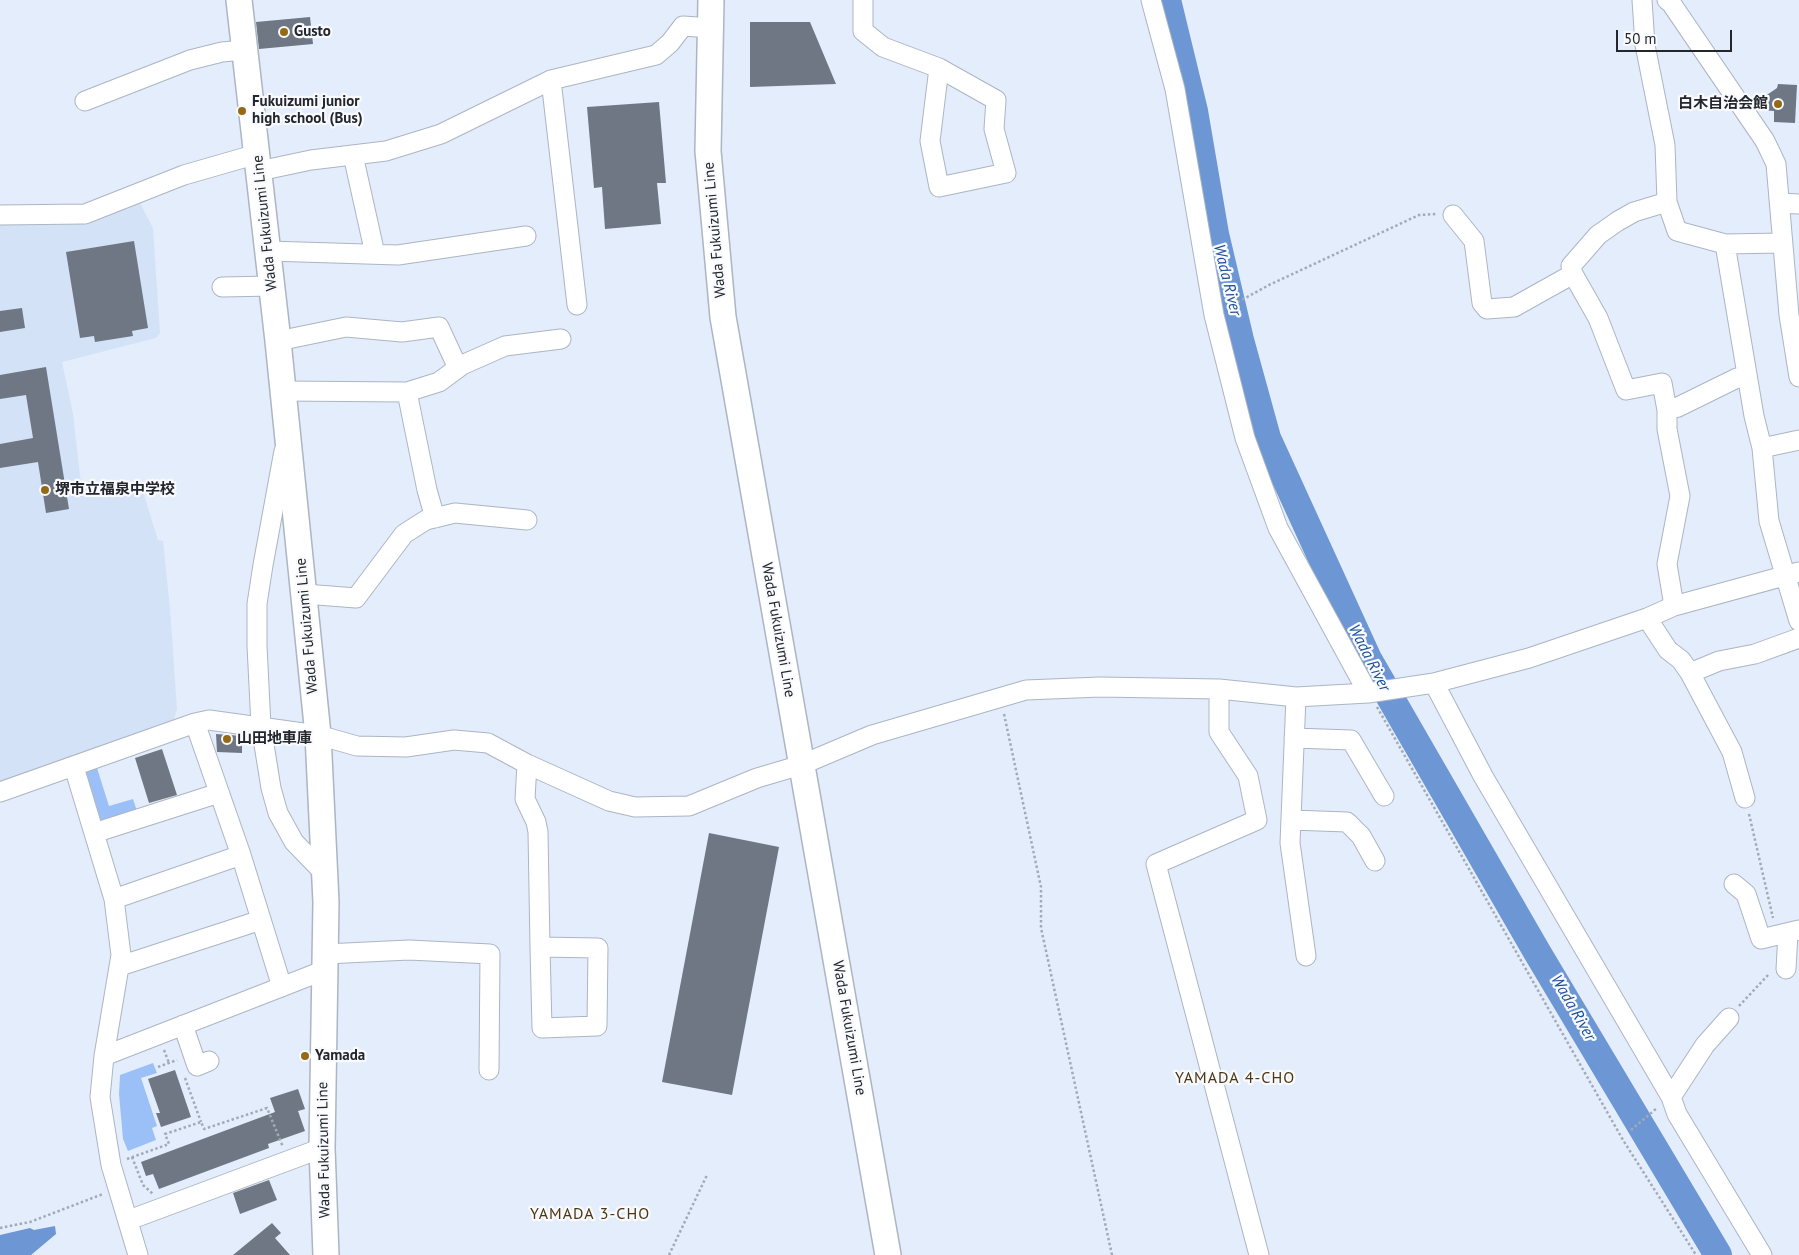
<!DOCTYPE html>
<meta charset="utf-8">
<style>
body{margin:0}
#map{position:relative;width:1799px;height:1255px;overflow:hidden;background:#e4edfc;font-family:"PT Sans",sans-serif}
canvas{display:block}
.scale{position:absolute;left:1616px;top:30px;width:116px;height:22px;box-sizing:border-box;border:2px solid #23262b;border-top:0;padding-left:6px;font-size:15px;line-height:18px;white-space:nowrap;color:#23262b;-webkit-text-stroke:4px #f8fafd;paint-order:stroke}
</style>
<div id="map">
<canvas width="1799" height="1255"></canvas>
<div class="scale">50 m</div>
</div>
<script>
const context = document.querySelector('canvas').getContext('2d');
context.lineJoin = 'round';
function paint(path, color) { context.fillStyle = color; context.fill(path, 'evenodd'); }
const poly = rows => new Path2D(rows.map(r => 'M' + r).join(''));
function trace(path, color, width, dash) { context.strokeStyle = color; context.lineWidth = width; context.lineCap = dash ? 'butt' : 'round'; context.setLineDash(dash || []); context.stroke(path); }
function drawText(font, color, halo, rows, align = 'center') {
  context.font = font + ' "PT Sans","Noto Sans JP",sans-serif'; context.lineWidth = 4.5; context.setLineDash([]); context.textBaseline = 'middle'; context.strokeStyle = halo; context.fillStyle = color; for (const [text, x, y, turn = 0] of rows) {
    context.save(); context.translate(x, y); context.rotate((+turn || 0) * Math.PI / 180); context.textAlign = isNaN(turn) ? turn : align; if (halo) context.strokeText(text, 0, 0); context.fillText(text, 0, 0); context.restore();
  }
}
paint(poly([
 [140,203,153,228,160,333,156,338,62,362,73,414,81,484,98,495,141,485,158,540,163,541,170,608,177,709,173,723,0,783,0,224,79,224]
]), '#d4e2f7');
paint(poly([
 [97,768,109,806,133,799,137,811,101,821,86,772],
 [153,1063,157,1073,141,1078,157,1126,152,1128,156,1140,128,1151,123,1139,119,1094,120,1075]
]), '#9bc0f8');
paint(poly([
 [55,1226,56,1234,31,1255,0,1255,0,1235,30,1228,34,1230]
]), '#6c96d4');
trace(poly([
 [1167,0,1194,111,1215,234,1240,340,1267,438,1368,659,1537,952,1718,1255]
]), '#6c96d4', 28);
paint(poly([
 [310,17,313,44,259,49,256,22],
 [750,22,810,22,836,84,750,87],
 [1778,84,1797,85,1795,123,1774,122,1774,111,1760,110,1761,99,1777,88],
 [659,102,666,183,657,183,661,224,605,229,602,187,594,188,587,107],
 [134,241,148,328,132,331,133,336,95,342,94,336,80,338,66,252],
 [22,308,25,328,0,332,0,311],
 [46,367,69,509,46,513,38,462,0,468,0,444,33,438,26,395,0,399,0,375],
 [216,734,242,736,242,753,217,752],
 [162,749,177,795,149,803,135,758],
 [709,833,779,847,732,1095,662,1082],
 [175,1070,191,1117,161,1127,156,1113,160,1113,148,1079],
 [298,1089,305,1109,298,1111,305,1131,268,1144,269,1148,159,1189,153,1174,146,1176,141,1162,275,1112,270,1098],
 [269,1180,277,1200,240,1214,233,1193],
 [272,1223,281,1233,275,1238,290,1255,233,1255]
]), '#6e7783');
const minor = poly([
 [863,0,863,31,883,47,939,68,996,100,994,129,1006,173,939,187,930,141,939,68],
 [1151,0,1175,89,1214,315,1245,438,1278,528,1368,693],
 [1642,0,1645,45,1665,145,1667,202,1677,231,1725,244,1781,243],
 [1667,0,1671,3,1765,141,1776,164,1789,315,1799,377],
 [551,80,577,305],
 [85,101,190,60,222,52,244,50],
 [353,155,375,254],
 [259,171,311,160,386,151,441,134,551,80,656,55,670,43,683,26,711,28],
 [1667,202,1634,212,1618,221,1598,235,1571,266,1573,274,1598,318,1626,390,1662,383,1667,410,1667,429,1680,496,1667,564,1674,606],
 [1780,203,1799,204],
 [0,215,85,214,184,175,257,154],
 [1453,215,1474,241,1482,303,1487,309,1514,307,1573,274],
 [1725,244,1754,416,1762,448,1769,521,1799,621],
 [268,251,398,255,526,236],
 [222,287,272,286],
 [278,341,346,327,402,332,439,327,458,368],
 [283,391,407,392,439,382,462,365,505,346,561,339],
 [407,392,427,490,435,518],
 [1667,410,1678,407,1737,378,1747,375],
 [1762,448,1799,440],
 [284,451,263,565,257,604,257,646,261,726,271,788,278,813,294,842,325,874],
 [305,594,356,598,404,534,426,520,455,513,527,520],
 [1647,618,1668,650,1681,660,1690,673,1732,752,1745,798],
 [1690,673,1719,661,1755,654,1799,638],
 [1434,683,1483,776,1671,1097,1677,1114,1762,1255],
 [1219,689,1219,732,1248,776,1257,820,1156,864,1259,1255],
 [1296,697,1290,843,1306,956],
 [195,723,241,855,282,987],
 [1294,738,1351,740,1384,796],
 [527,764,525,799,536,822,538,832,540,947,542,1028,597,1026,598,948,540,947],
 [74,767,114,899,121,955,104,1056,100,1097,111,1165,138,1255],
 [0,792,195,723,209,720,318,735,357,746,406,747,454,740,488,743,527,764,609,801,635,807,689,806,757,778,801,765,872,735,1026,690,1100,687,1219,689,1296,697,1368,693,1434,683,1529,658,1647,618,1674,606,1799,572],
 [1291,820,1347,822,1361,836,1375,861],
 [94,833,219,793],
 [1734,884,1746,894,1761,939,1799,930],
 [114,899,241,855],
 [325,954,409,950,490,954,489,1070],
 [120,966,261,920],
 [1786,969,1788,934],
 [183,1025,197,1066,209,1061],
 [104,1056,325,970],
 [1671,1097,1705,1045,1729,1018],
 [129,1220,322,1148]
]);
const major = poly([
 [239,0,278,341,318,735,326,902,322,1148,326,1255],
 [711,0,708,151,723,317,888,1255]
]);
trace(minor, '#acb5c2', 21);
trace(major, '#acb5c2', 28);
trace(poly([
 [1229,307,1269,285,1419,215,1437,214],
 [1377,707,1623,1140,1696,1255],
 [1004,714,1041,887,1041,928,1112,1255],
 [1749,814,1773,918],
 [1739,1006,1769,974],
 [164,1050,169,1063],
 [158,1067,177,1060],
 [185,1078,201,1122],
 [1631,1130,1657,1108],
 [132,1157,143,1185,153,1194],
 [127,1159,169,1144,165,1134,201,1122,204,1129,267,1108,283,1147],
 [0,1228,30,1222,103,1194],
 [669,1255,707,1175]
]), '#a3aab5', 2.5, [2.5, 2.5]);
trace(minor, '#fff', 19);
trace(major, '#fff', 25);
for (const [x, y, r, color] of [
 [284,32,5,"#956a16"],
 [1778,104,5,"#956a16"],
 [242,111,5,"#956a16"],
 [45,490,5,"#956a16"],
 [227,739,5,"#956a16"],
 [305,1056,5,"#956a16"]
]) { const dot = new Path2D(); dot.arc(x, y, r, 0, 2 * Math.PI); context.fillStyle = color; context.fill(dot); trace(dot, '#f8fafd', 2); }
drawText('bold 15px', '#23262b', '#f8fafd', [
 ["Gusto",294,32],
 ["Fukuizumi junior",252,102],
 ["high school (Bus)",252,119],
 ["白木自治会館",1768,104,"right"],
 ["堺市立福泉中学校",55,490],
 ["山田地車庫",237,739],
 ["Yamada",315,1056]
], 'left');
drawText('15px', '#23262b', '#f8fafd', [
 ["Wada Fukuizumi Line",265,223,-96],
 ["Wada Fukuizumi Line",715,230,-95],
 ["Wada Fukuizumi Line",307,626,-95],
 ["Wada Fukuizumi Line",778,630,80],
 ["Wada Fukuizumi Line",849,1028,80],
 ["Wada Fukuizumi Line",324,1150,-91]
]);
drawText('italic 16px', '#1a4e99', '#f8fafd', [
 ["Wada River",1227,280,76],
 ["Wada River",1369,658,63],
 ["Wada River",1573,1008,60]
]);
context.letterSpacing = '1px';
drawText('16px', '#4d3713', '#f8fafd', [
 ["YAMADA 4-CHO",1235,1078],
 ["YAMADA 3-CHO",590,1214]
]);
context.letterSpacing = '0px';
</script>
